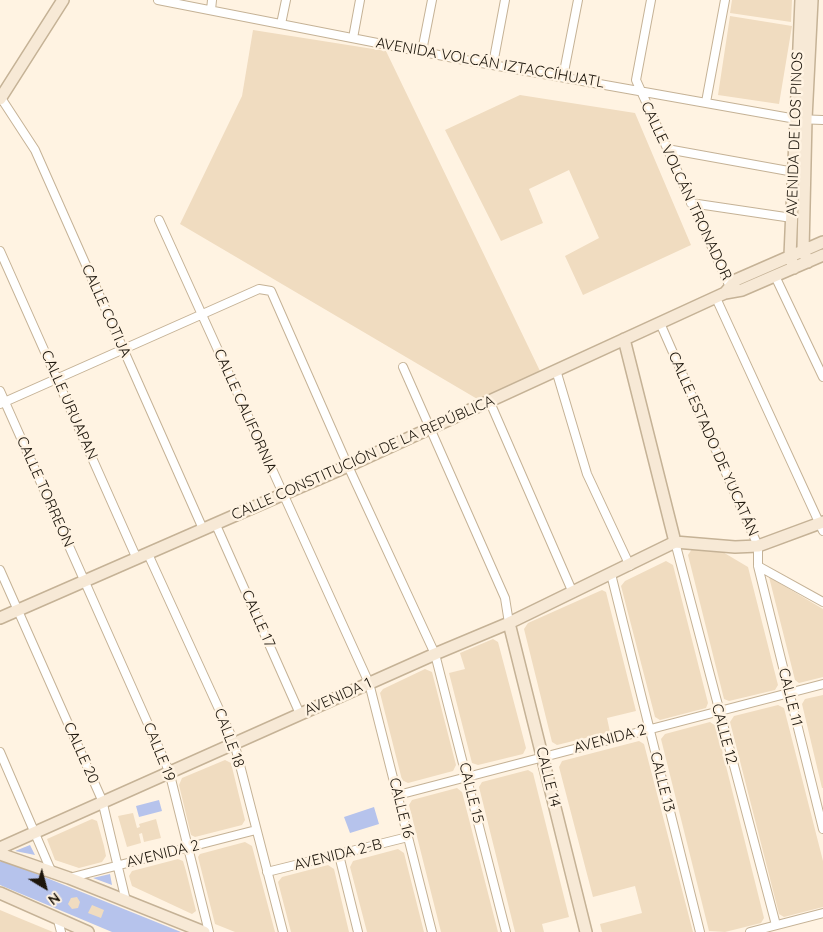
<!DOCTYPE html>
<meta charset="utf-8">
<style>
body{margin:0}
#map{position:relative;width:823px;height:932px;overflow:hidden;background:#fff3e2;font-family:Quicksand,sans-serif}
canvas{display:block}
.north{position:absolute;left:20px;top:862px;width:50px;height:50px;-webkit-text-stroke:4px #fff3e2;paint-order:stroke;rotate:143deg;font-size:14px;font-weight:700;line-height:20px;text-align:center;color:#1d160c}
.north::after{content:'';display:block;margin:auto;width:18px;height:22px;background:#1d160c;clip-path:polygon(50% 0,100% 100%,50% 72%,0 100%)}
</style>
<div id="map">
<canvas width="823" height="932"></canvas>
<div class="north">N</div>
</div>
<script>
const context = document.querySelector('canvas').getContext('2d');
context.lineJoin = 'round';
function paint(path, color) { context.fillStyle = color; context.fill(path, 'evenodd'); }
const poly = rows => new Path2D(rows.map(r => 'M' + r).join(''));
function trace(path, color, width, dash) { context.strokeStyle = color; context.lineWidth = width; context.lineCap = dash ? 'butt' : 'round'; context.setLineDash(dash || []); context.stroke(path); }
function drawText(font, color, halo, rows, align = 'center') {
  context.font = font + ' Quicksand,sans-serif'; context.lineWidth = 5; context.setLineDash([]); context.textBaseline = 'middle'; context.strokeStyle = halo; context.fillStyle = color; for (const [text, x, y, turn = 0] of rows) {
    context.save(); context.translate(x, y); context.rotate((+turn || 0) * Math.PI / 180); context.textAlign = isNaN(turn) ? turn : align; if (halo) context.strokeText(text, 0, 0); context.fillText(text, 0, 0); context.restore();
  }
}
paint(poly([
 [159,800,162,811,139,817,136,806],
 [374,807,379,824,350,833,344,817],
 [30,845,35,855,15,851],
 [2,860,181,932,112,932,0,885,0,862],
 [110,874,112,885,93,878]
]), '#b6c3ec');
paint(poly([
 [732,0,792,0,791,22,730,13],
 [730,16,792,26,779,104,718,95],
 [253,30,386,51,540,371,479,400,180,224,242,96],
 [520,95,635,113,691,245,583,295,565,256,599,238,569,170,529,189,543,223,501,241,445,130],
 [716,548,748,567,778,685,775,690,729,701,724,699,688,555,692,549],
 [666,561,673,565,708,703,706,708,660,720,655,717,621,586,625,581],
 [769,577,823,609,823,677,799,683,795,680],
 [602,590,606,592,636,711,607,718,610,732,557,745,552,742,524,629,528,623],
 [493,639,498,642,526,748,523,754,478,765,472,763,449,673,465,669,460,653],
 [425,669,432,672,456,765,453,771,408,783,402,780,380,693,383,689],
 [823,695,823,788,822,788,802,704,805,699],
 [778,705,784,708,823,861,823,907,784,917,779,914,730,722,734,716],
 [710,722,716,726,764,918,761,923,725,932,709,931,661,739,665,734],
 [639,741,644,744,693,932,602,932,600,924,642,913,635,886,593,897,559,767,562,761],
 [225,760,231,763,245,820,242,825,195,837,191,835,179,785,182,778],
 [528,770,533,773,569,917,542,924,544,932,515,932,479,787,482,782],
 [457,788,462,792,498,932,441,932,409,805,412,800],
 [133,813,137,828,140,827,139,824,156,819,161,838,144,842,142,833,139,834,141,843,127,847,118,816],
 [92,819,97,821,104,846,106,856,102,862,79,868,55,860,47,839],
 [245,842,252,846,275,932,235,932,215,924,198,857,200,854],
 [398,849,404,853,424,932,367,932,350,867,353,861],
 [178,859,183,861,186,871,196,911,192,914,132,886,129,876,132,871],
 [328,865,334,869,349,932,291,932,278,882,282,877],
 [77,897,80,902,78,908,72,909,68,904,71,898],
 [92,905,104,910,101,918,88,913],
 [0,910,19,918,53,932,0,932]
]), '#f0dcc0');
const street = poly([
 [158,0,459,59,796,119,823,120],
 [651,0,636,80,731,289],
 [211,10,212,0],
 [281,24,286,0],
 [353,38,360,0],
 [422,51,432,0],
 [493,64,505,0],
 [563,77,578,0],
 [1,98,35,150,203,529],
 [706,102,725,0],
 [667,149,794,172],
 [691,203,792,218],
 [159,220,369,683,432,932],
 [0,251,137,559],
 [775,276,823,377],
 [716,298,823,531],
 [660,323,758,546,758,566,823,829],
 [403,367,505,598,509,623],
 [556,370,587,474,630,566],
 [0,391,169,771,209,932],
 [489,400,573,593],
 [0,404,259,289,271,291,348,466,435,654,506,932],
 [216,525,300,714],
 [675,542,776,925],
 [148,554,234,742,283,932],
 [758,566,823,602],
 [0,570,102,800,126,901],
 [611,574,700,932],
 [0,752,52,873],
 [398,795,823,684],
 [339,855,358,932],
 [267,872,408,837],
 [69,878,256,830],
 [58,920,61,932],
 [750,932,823,913]
]);
const secondary = poly([
 [0,99,63,0],
 [808,262,803,250,806,119,812,0],
 [794,268,790,256,801,0],
 [725,293,736,280,823,242],
 [624,339,675,542],
 [675,542,735,547,758,546,823,522],
 [0,618,348,466,725,293,742,290,823,255],
 [509,623,586,932],
 [0,848,435,654,509,623,675,542],
 [0,854,69,878,204,932],
 [0,893,88,932]
]);
trace(street, '#c5b296', 10);
trace(secondary, '#c5b296', 14);
trace(street, '#fff', 8);
trace(secondary, '#f7e9d6', 11);
drawText('15px', '#1d160c', '#fff3e2', [
 ["AVENIDA VOLCÁN IZTACCÍHUATL",490,63,10],
 ["AVENIDA DE LOS PINOS",795,134,-88],
 ["CALLE VOLCÁN TRONADOR",686,191,65],
 ["CALLE COTIJA",106,311,66],
 ["CALLE URUAPAN",69,405,66],
 ["CALLE CALIFORNIA",245,411,66],
 ["CALLE ESTADO DE YUCATÁN",713,444,66],
 ["CALLE CONSTITUCIÓN DE LA REPÚBLICA",363,458,-24],
 ["CALLE TORREÓN",45,492,66],
 ["CALLE 17",258,619,66],
 ["AVENIDA 1",338,697,-24],
 ["CALLE 11",790,697,76],
 ["CALLE 12",724,734,75],
 ["CALLE 18",229,738,70],
 ["AVENIDA 2",610,739,-15],
 ["CALLE 19",159,752,68],
 ["CALLE 20",81,753,66],
 ["CALLE 14",548,777,76],
 ["CALLE 13",662,782,76],
 ["CALLE 15",471,793,76],
 ["CALLE 16",401,808,76],
 ["AVENIDA 2",163,854,-14],
 ["AVENIDA 2-B",338,855,-14]
]);
</script>
